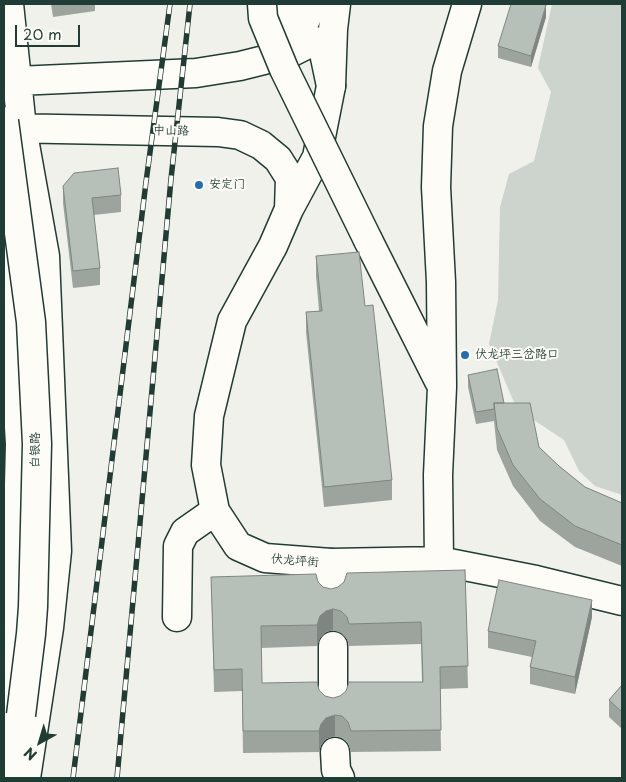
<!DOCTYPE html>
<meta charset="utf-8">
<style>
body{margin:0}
#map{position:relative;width:626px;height:782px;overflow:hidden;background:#f0f1eb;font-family:"Playpen Sans",sans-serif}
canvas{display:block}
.frame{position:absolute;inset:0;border:5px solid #1f3d34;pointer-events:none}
.north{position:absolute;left:15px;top:717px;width:50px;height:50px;-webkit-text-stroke:4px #fdfcf7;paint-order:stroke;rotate:219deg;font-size:14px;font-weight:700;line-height:20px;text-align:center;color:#1f3d34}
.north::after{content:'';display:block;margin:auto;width:18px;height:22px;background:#1f3d34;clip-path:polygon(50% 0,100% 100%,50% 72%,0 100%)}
.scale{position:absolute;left:15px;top:25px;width:65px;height:22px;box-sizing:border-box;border:2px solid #1f3d34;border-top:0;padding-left:6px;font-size:15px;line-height:18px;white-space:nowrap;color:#1f3d34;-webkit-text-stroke:4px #fdfcf7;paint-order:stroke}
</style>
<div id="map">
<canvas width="626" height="782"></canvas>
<div class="frame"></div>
<div class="north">N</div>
<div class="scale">20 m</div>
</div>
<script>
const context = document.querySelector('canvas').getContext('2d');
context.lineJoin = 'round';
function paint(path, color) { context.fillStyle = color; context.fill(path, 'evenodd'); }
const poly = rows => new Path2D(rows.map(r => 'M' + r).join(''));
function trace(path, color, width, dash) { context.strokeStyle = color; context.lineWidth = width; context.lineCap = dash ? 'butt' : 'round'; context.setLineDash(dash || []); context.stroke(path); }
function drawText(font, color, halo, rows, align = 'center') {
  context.font = font + ' "Playpen Sans","LXGW WenKai TC",sans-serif'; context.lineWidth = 4; context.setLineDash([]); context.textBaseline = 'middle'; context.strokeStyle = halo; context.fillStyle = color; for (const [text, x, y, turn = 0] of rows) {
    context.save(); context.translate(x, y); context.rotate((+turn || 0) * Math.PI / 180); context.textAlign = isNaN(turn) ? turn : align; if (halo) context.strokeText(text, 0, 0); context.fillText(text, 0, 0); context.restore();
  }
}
paint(poly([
 [552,4,622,4,622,495,595,486,579,471,564,440,517,409,489,344,498,300,500,207,509,174,534,161,551,92,538,68]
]), '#cdd3cd');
const minor = poly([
 [331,595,331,563],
 [177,617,178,546,185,532,215,511],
 [333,646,333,704],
 [335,752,336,770,340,778]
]);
const major = poly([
 [9,4,22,128,45,256,57,551,49,628,26,778],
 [285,4,283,21,288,54],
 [4,80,17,81,196,73,240,66,288,54,314,41,323,48,331,86,317,157,289,209,273,246,232,321,209,416,206,465,215,511,238,546,265,558,331,563,439,561,536,580,622,601],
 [5,128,218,132,240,135,261,145,278,159,290,178,289,209],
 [368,240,439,381],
 [4,253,13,323,20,444,16,605,4,712],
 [439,561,438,475,442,387,441,282,436,187,438,126,447,71,467,4],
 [6,778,16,734]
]);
const highway = poly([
 [288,54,306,19,309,4],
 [331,86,333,29,336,4]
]);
trace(minor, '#1f3d34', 31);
trace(major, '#1f3d34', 31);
trace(highway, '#1f3d34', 31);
trace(minor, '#fdfcf7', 28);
trace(major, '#fdfcf7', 28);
trace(highway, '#fdfcf7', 28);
const rail = poly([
 [73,778,146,182,170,4],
 [117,778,171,179,190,4]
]);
trace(rail, '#1f3d34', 5.5);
trace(rail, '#fdfcf7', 4, [11]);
const majorBridge = poly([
 [262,4,263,18,284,69,368,240],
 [4,121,31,322,37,444,33,607,31,634,21,715]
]);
trace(majorBridge, '#1f3d34', 31, []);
trace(majorBridge, '#fdfcf7', 28);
paint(poly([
 [51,4,95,4,95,11,53,17],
 [546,17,531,67,498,58,498,46],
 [63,186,121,195,121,212,94,215,100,268,100,285,73,288,63,203],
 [316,256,365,306,392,480,392,500,324,507,306,332,306,312,319,311,316,276],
 [468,375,504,403,539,447,559,466,585,487,622,503,622,566,575,547,540,521,513,486,497,450,494,421,476,424,468,387],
 [465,570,468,688,440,689,441,751,351,752,348,743,342,738,335,736,326,739,321,745,319,752,243,753,242,691,214,692,211,577,318,582,323,587,331,589],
 [333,630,341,633,347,639,349,646,421,644,422,682,333,698,325,696,319,690,262,683,261,648,317,646,320,638,326,632],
 [592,617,575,694,530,684,530,667,532,657,488,648,488,631],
 [622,685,622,729,609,717,609,700]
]), '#9da49e');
paint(poly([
 [546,5,546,17,531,67,531,56],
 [592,600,592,617,575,694,575,677],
 [333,609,333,630,326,632,320,638,317,646,317,625,320,616,326,611],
 [335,715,335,736,326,739,321,745,319,752,319,731,321,724,326,718]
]), '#7f8681');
const building = poly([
 [511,4,541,4,546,5,531,56,498,46,511,4],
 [118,168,121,195,92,198,100,268,73,271,63,186,74,173,118,168],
 [359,252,365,306,373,305,392,480,324,487,306,312,322,311,316,256,359,252],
 [497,369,504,403,494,403,494,409,476,412,468,375,497,369],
 [494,403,530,403,539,447,559,466,585,487,622,503,622,545,575,526,540,499,513,465,497,428,494,403],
 [465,570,468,666,440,667,441,730,351,731,348,722,342,716,335,715,326,718,321,724,319,731,243,731,242,669,214,670,211,577,316,574,318,582,323,587,331,589,338,587,344,582,347,573,465,570],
 [333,609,341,611,347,617,349,624,421,622,423,682,349,682,346,691,340,696,333,698,325,696,319,690,317,682,262,683,261,626,317,625,320,616,326,611,333,609],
 [499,580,592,600,575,677,530,667,536,641,488,631,499,580],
 [622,685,622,712,609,700,622,685]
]);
paint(building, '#b6bfb8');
trace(building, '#7f8681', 1);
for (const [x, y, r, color] of [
 [199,185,5,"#1f6fb2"],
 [465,355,5,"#1f6fb2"]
]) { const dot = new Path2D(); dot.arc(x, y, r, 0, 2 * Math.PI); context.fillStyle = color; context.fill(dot); trace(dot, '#fdfcf7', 2); }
drawText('12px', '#1f3d34', '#fdfcf7', [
 ["中山路",171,131,1],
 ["白银路",36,450,-90],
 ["伏龙坪街",295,561,4]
]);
drawText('12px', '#1f3d34', '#fdfcf7', [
 ["安定门",209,185],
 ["伏龙坪三岔路口",475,355]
], 'left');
</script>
